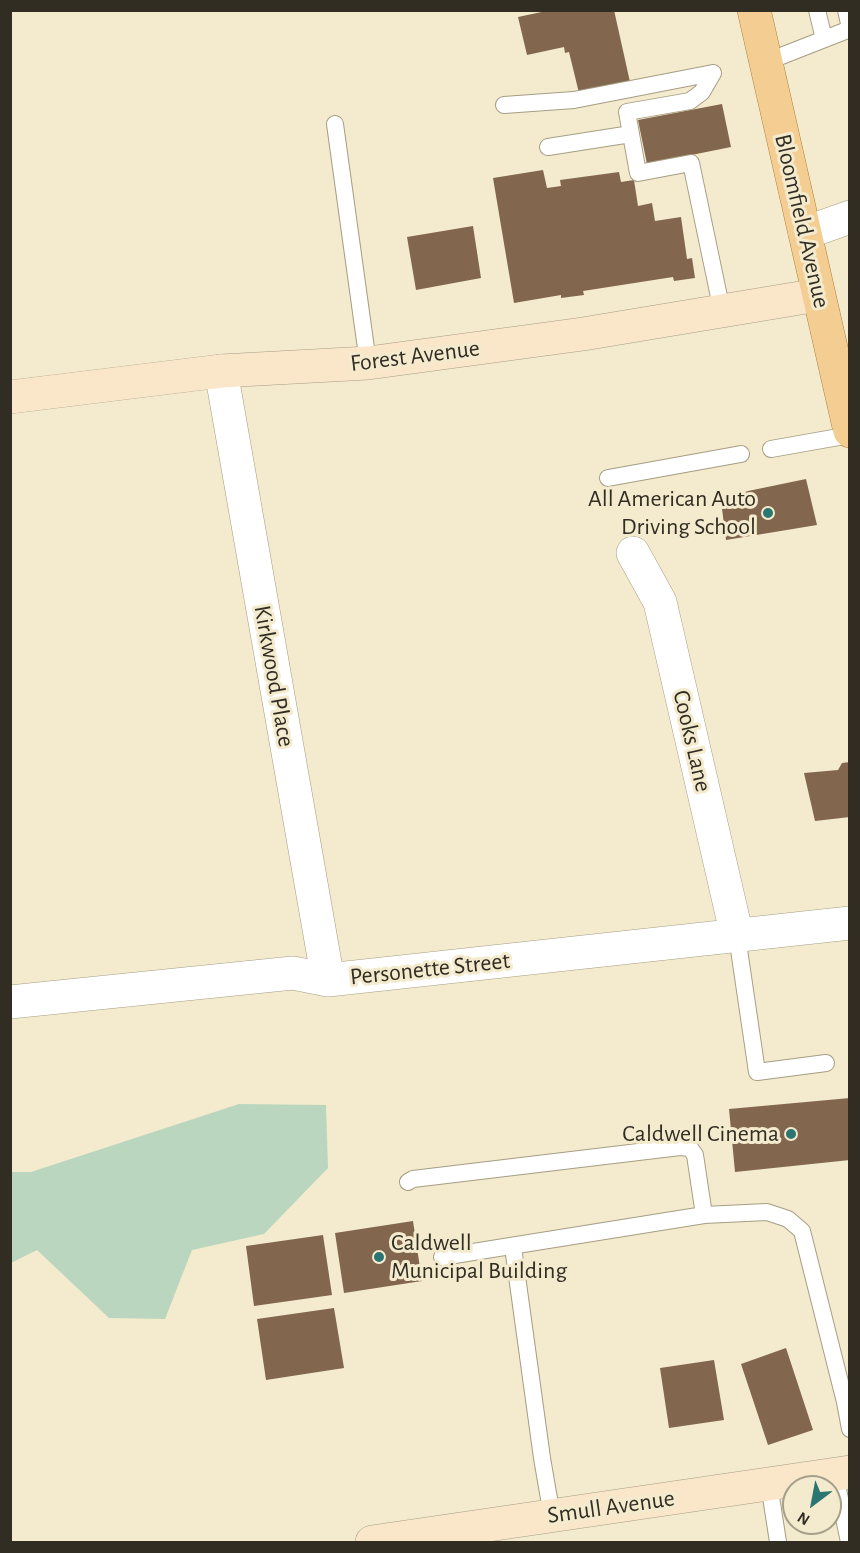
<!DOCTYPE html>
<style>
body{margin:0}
#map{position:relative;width:860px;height:1553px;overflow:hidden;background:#f4ebce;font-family:"Alegreya Sans",sans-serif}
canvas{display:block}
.frame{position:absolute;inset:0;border:12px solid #312d23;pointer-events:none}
.north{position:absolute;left:782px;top:1475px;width:60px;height:60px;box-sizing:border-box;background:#f4ebce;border:2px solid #a69f8a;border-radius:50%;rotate:212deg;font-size:16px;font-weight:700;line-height:24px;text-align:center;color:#312d23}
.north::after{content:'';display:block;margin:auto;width:21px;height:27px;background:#2b7573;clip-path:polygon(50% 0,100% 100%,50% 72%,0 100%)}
</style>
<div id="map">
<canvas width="860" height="1553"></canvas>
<div class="frame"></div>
<div class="north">N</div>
</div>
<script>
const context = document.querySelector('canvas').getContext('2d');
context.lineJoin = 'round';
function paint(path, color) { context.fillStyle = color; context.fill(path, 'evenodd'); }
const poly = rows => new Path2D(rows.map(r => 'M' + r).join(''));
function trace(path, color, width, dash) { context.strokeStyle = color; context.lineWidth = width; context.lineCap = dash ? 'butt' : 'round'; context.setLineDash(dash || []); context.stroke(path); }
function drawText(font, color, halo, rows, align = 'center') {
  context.font = font + ' "Alegreya Sans",sans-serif'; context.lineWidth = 6; context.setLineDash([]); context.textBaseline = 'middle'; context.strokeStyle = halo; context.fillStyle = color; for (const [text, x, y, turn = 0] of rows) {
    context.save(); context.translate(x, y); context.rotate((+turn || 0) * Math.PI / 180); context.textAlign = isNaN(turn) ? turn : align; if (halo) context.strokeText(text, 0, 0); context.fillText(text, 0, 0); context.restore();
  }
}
paint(poly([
 [239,1104,326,1105,328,1168,264,1234,192,1250,165,1319,109,1318,37,1250,11,1263,11,1172,31,1172]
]), '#bad6be');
paint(poly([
 [551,10,614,10,630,82,579,93,569,52,565,53,564,47,527,55,518,17],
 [722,104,731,147,647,164,638,120],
 [543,170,547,188,561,186,560,180,619,172,621,182,634,180,638,206,652,203,655,221,681,217,687,259,692,258,695,278,674,281,673,277,583,291,584,295,561,298,561,295,514,303,493,178],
 [473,226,481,278,416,290,407,237],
 [806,479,817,525,726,540,721,501,748,491],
 [850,762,850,817,815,821,804,773,838,770,842,763],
 [850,1098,850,1160,735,1172,729,1109],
 [413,1221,422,1281,344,1293,335,1233],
 [323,1235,332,1295,254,1306,246,1246],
 [334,1308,344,1368,266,1380,257,1319],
 [786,1348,813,1430,768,1445,741,1364],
 [714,1360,724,1420,669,1428,660,1368]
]), '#82664e');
const lane = poly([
 [817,10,824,39],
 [846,10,850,28],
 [766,62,850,29],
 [713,73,702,92,690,101,627,112,638,173,691,163,722,311],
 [504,105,574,100,713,73],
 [335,124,368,363],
 [548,147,631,134],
 [771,449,850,435],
 [608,478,741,454],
 [737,936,757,1072,826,1063],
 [408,1182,413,1179,680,1147,690,1148,695,1155,704,1215],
 [513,1247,542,1458,552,1516],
 [442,1257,704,1215,767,1212,788,1219,802,1231,845,1402,850,1429],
 [835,1475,849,1542],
 [769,1484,778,1542]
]);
const street = poly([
 [805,233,850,217],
 [221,371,328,980],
 [633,553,660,602,737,936],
 [10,1002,293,973,328,980,850,923]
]);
const secondary = poly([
 [10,397,221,371,368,363,583,334,818,295],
 [372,1542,850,1472]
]);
const primary = poly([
 [754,10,850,431]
]);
trace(lane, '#a69d83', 18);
trace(street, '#a69d83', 34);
trace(secondary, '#a69d83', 34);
trace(primary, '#ab7f3c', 34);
trace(lane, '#fff', 16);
trace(street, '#fff', 33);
trace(secondary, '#fae6c9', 33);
trace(primary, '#f4cd92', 33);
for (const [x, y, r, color] of [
 [768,513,6,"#2b7573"],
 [791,1134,6,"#2b7573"],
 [379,1257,6,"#2b7573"]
]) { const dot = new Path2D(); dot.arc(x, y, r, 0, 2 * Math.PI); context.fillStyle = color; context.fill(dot); trace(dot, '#f4ebce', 2); }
drawText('24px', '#312d23', '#f4ebce', [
 ["Bloomfield Avenue",802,221,77],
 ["Forest Avenue",415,356,-7],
 ["Kirkwood Place",274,676,80],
 ["Cooks Lane",692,741,77],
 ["Personette Street",430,969,-6],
 ["Smull Avenue",611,1507,-8]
]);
drawText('24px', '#312d23', '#f4ebce', [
 ["All American Auto",756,499],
 ["Driving School",756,527],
 ["Caldwell Cinema",779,1134],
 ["Caldwell",391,1243,"left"],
 ["Municipal Building",391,1271,"left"]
], 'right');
</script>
